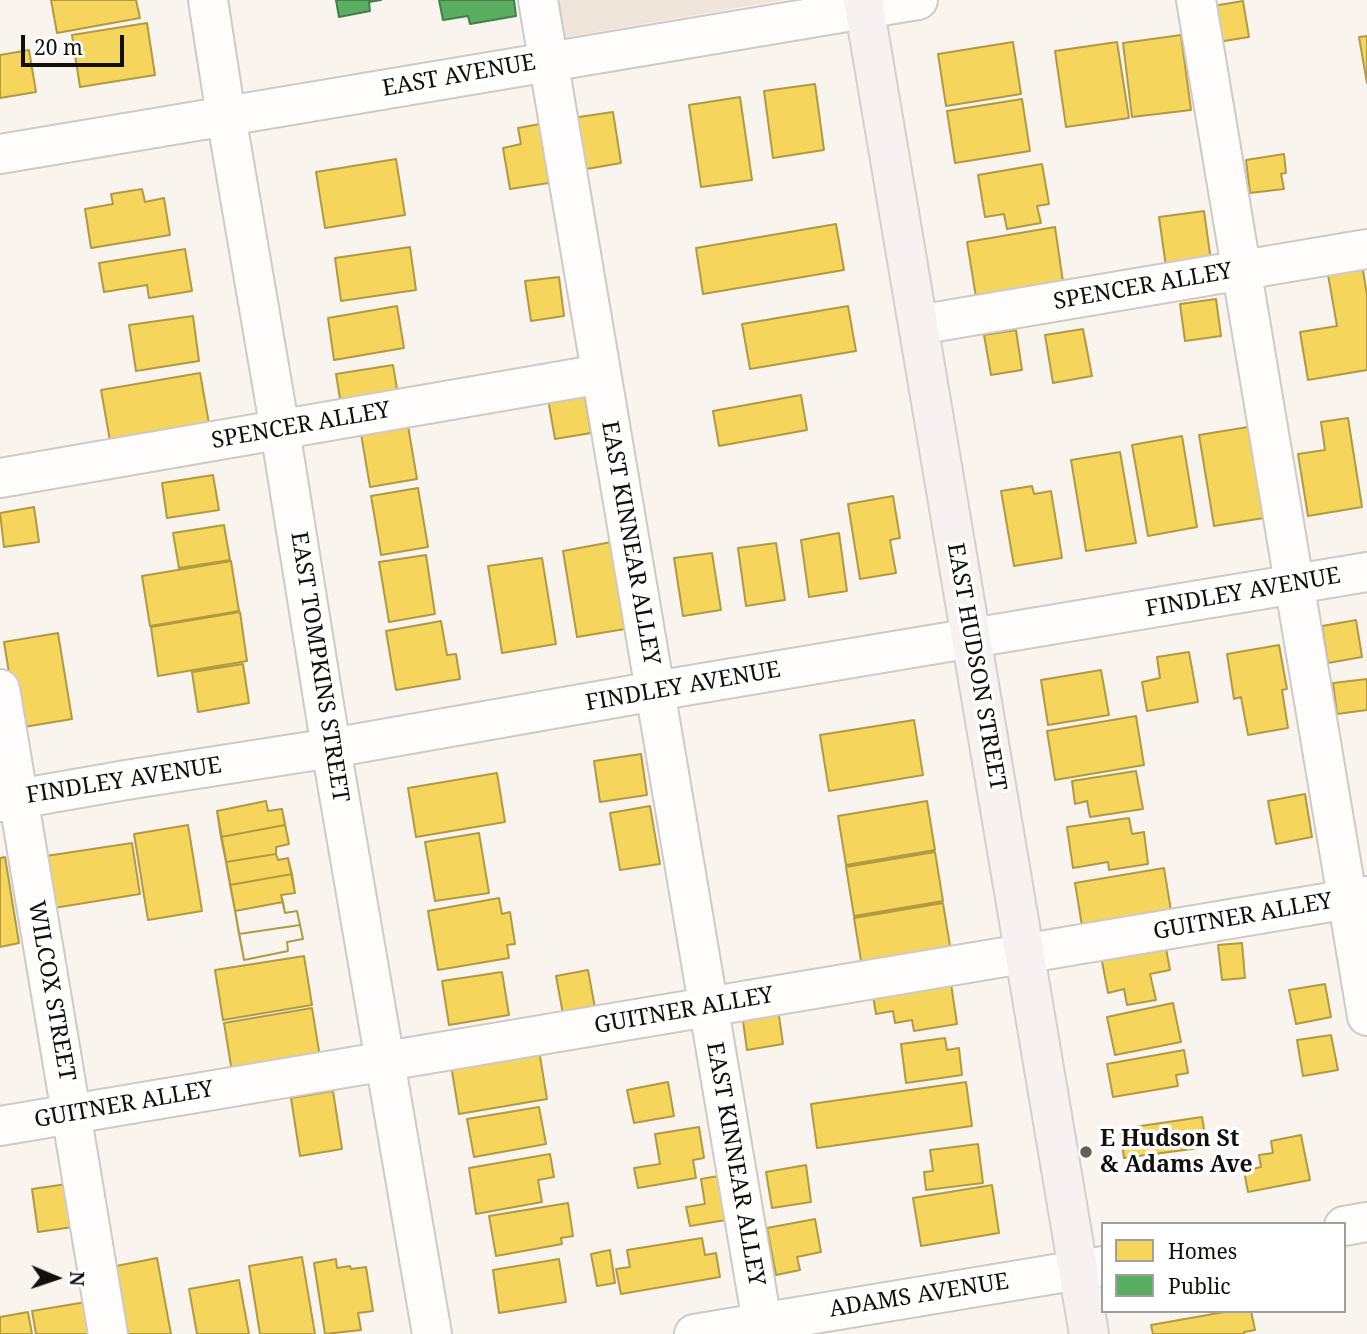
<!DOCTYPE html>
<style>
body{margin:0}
#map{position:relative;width:1367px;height:1334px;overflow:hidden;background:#f9f4ee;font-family:"Noto Serif",serif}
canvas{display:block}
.legend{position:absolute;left:1101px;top:1222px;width:245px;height:91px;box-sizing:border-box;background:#fff;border:2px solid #a09f9e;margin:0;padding:9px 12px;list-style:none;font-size:21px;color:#120f0c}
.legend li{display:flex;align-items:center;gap:14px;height:35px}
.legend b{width:35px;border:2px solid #a09f9e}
.north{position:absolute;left:21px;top:1243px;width:70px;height:70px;-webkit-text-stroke:5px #fff;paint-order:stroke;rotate:92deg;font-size:19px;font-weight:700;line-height:28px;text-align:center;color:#120f0c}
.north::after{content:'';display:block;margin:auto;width:24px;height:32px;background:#120f0c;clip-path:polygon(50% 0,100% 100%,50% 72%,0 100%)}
.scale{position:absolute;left:21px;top:35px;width:103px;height:32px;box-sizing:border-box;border:4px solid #120f0c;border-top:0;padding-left:9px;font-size:21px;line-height:24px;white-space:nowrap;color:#120f0c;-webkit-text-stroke:5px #fff;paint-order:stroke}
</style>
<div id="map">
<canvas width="1367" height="1334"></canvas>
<ul class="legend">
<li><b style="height:19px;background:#f6d55c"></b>Homes</li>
<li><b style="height:19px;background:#5aae61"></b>Public</li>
</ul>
<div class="north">N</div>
<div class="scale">20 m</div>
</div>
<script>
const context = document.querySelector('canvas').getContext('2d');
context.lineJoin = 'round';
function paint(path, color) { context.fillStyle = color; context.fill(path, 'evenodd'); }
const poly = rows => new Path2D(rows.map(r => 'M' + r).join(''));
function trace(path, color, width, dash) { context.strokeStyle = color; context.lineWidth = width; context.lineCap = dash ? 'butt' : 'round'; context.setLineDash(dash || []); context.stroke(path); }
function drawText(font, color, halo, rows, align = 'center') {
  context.font = font + ' "Noto Serif",serif'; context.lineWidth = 7; context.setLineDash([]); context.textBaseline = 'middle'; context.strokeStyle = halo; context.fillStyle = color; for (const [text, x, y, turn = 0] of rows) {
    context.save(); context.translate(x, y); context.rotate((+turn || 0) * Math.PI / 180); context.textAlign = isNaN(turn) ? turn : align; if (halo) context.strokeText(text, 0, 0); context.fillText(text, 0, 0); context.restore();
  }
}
paint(poly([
 [550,0,784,0,561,38]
]), '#efe5da');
const homes = poly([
 [51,0,136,0,140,18,57,33,51,0],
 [1243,1,1249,37,1218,42,1213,6,1243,1],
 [147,23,155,75,80,87,72,35,147,23],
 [1181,35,1191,110,1132,117,1123,43,1181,35],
 [1367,36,1367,83,1359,37,1367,36],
 [1013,42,1021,94,946,106,938,54,1013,42],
 [1117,42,1129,118,1066,127,1055,51,1117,42],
 [29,50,36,92,0,98,0,55,29,50],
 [815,84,824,150,773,158,764,91,815,84],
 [740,97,752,180,701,187,689,105,740,97],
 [1022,99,1030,151,955,163,947,111,1022,99],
 [613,112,621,163,581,170,572,118,613,112],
 [545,123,555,182,510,189,503,148,521,144,518,128,545,123],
 [1284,154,1286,173,1281,174,1284,189,1250,193,1246,160,1284,154],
 [396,159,405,215,325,228,316,172,396,159],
 [1042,164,1049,204,1037,206,1041,223,1007,229,1004,214,985,217,978,175,1042,164],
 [142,189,145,202,164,198,170,235,91,248,85,209,113,204,111,194,142,189],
 [1204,211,1211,261,1166,267,1159,217,1204,211],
 [836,224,844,270,703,294,696,248,836,224],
 [1055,227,1063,282,976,297,967,242,1055,227],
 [410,247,416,290,341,301,335,258,410,247],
 [185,249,192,291,149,298,147,285,104,292,99,263,185,249],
 [1362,264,1367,295,1367,370,1308,380,1300,332,1337,326,1327,269,1362,264],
 [559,277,564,316,531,321,525,281,559,277],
 [1216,299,1221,336,1185,341,1180,304,1216,299],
 [397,306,404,348,334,360,328,318,397,306],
 [848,306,856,351,750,369,742,324,848,306],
 [193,316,199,361,136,371,129,325,193,316],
 [1083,329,1092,376,1053,383,1045,335,1083,329],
 [1016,330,1022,370,991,375,984,335,1016,330],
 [393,365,399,401,342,411,336,374,393,365],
 [200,373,211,435,112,452,101,390,200,373],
 [584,392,591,433,555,439,548,399,584,392],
 [801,395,807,430,719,446,713,411,801,395],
 [1348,418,1362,507,1308,516,1298,454,1325,450,1321,422,1348,418],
 [407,420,417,479,370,487,360,428,407,420],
 [1248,427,1264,518,1214,526,1199,435,1248,427],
 [1182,436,1197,527,1148,536,1132,445,1182,436],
 [1120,452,1136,543,1086,551,1071,460,1120,452],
 [213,475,219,510,167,518,162,483,213,475],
 [1032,486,1034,494,1051,491,1062,558,1014,566,1001,491,1032,486],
 [418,488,428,547,381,555,371,496,418,488],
 [893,496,900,538,890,540,896,573,860,579,848,504,893,496],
 [34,507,39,542,4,547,0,513,34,507],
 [224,525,230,560,179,568,173,533,224,525],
 [839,533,847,591,809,597,801,540,839,533],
 [617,541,631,628,577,637,563,551,617,541],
 [776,543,785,600,746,606,738,548,776,543],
 [712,553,721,610,683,616,674,558,712,553],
 [426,555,435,614,389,622,379,562,426,555],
 [542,558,556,644,502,653,488,566,542,558],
 [231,561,239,611,150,626,142,576,231,561],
 [240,612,247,661,158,676,151,627,240,612],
 [1356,620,1362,657,1328,663,1322,626,1356,620],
 [441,621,447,655,456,654,460,679,396,690,386,631,441,621],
 [58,633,72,719,18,728,4,642,58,633],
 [1279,645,1287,689,1282,690,1288,728,1248,735,1241,697,1234,699,1227,654,1279,645],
 [1189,652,1198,702,1147,711,1142,682,1160,678,1157,657,1189,652],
 [243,664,249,703,198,712,192,672,243,664],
 [1101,670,1109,715,1048,725,1041,680,1101,670],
 [1367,679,1367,710,1337,714,1333,683,1367,679],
 [1136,716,1144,765,1055,780,1047,731,1136,716],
 [914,720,923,775,829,791,820,735,914,720],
 [641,754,647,795,600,802,594,761,641,754],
 [1136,771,1143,809,1090,817,1087,801,1075,804,1072,781,1136,771],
 [497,773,505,822,416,837,408,788,497,773],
 [1305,794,1312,837,1276,844,1268,801,1305,794],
 [266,801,268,811,282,809,289,844,276,847,276,854,278,860,288,858,295,893,281,895,285,913,297,911,303,939,287,942,288,951,244,960,217,811,266,801],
 [266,801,268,811,282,809,289,844,276,847,276,854,226,862,217,811,266,801],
 [266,801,268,811,282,809,285,825,221,837,217,811,266,801],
 [927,801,935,850,846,865,838,816,927,801],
 [650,806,660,864,620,870,610,813,650,806],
 [1129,818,1132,834,1144,832,1148,864,1109,870,1108,862,1073,868,1067,827,1129,818],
 [188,825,202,911,148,920,134,834,188,825],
 [285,825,289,844,276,847,276,854,226,862,221,837,285,825],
 [479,833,489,893,435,901,425,842,479,833],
 [132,843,140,894,54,908,46,856,132,843],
 [935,852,943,901,854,916,846,867,935,852],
 [276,854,278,860,288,858,295,893,281,895,283,902,235,911,226,862,276,854],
 [276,854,278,860,288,858,292,874,230,885,226,862,276,854],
 [5,857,19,943,0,947,0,858,5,857],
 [1164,868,1172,917,1083,932,1075,883,1164,868],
 [292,874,295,893,281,895,283,902,235,911,230,885,292,874],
 [499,898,502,914,510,912,515,944,507,945,509,958,438,970,428,911,499,898],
 [283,902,285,913,297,911,300,925,239,934,235,911,283,902],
 [943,903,951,952,862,967,854,918,943,903],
 [300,925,303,939,287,942,288,951,244,960,239,934,300,925],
 [1165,943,1170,970,1150,974,1156,1000,1127,1005,1124,989,1108,993,1101,956,1165,943],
 [1242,943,1245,978,1222,980,1218,945,1242,943],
 [304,956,312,1005,223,1020,215,970,304,956],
 [588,970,595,1008,563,1014,556,976,588,970],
 [502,972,509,1015,449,1025,442,981,502,972],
 [950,977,957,1024,914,1031,912,1020,895,1023,893,1011,876,1014,872,989,950,977],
 [1325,984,1331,1017,1296,1024,1289,990,1325,984],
 [1173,1003,1181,1042,1115,1055,1107,1017,1173,1003],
 [312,1008,320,1057,232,1072,224,1023,312,1008],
 [778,1009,783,1044,747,1050,742,1014,778,1009],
 [1331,1035,1338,1070,1303,1076,1297,1040,1331,1035],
 [945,1038,947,1050,959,1048,962,1075,906,1083,901,1044,945,1038],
 [539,1050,547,1099,459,1114,451,1065,539,1050],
 [1184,1050,1188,1073,1176,1075,1178,1086,1113,1097,1107,1064,1184,1050],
 [668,1082,674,1116,634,1123,627,1090,668,1082],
 [966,1082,972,1126,817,1148,811,1104,966,1082],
 [333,1091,342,1149,300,1156,291,1098,333,1091],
 [539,1107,546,1144,474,1157,467,1119,539,1107],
 [1202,1117,1207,1147,1124,1158,1120,1129,1202,1117],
 [699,1127,704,1158,693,1160,696,1178,638,1188,634,1168,660,1164,655,1134,699,1127],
 [1301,1135,1310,1180,1248,1192,1244,1171,1261,1167,1259,1155,1273,1153,1271,1141,1301,1135],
 [978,1144,983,1183,926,1190,924,1172,933,1171,930,1150,978,1144],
 [550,1154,554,1177,538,1180,542,1202,476,1214,469,1168,550,1154],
 [806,1165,811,1202,772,1208,766,1172,806,1165],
 [724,1175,732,1219,690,1226,686,1207,705,1204,701,1179,724,1175],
 [67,1184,73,1227,38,1232,32,1189,67,1184],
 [992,1185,999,1233,921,1246,913,1198,992,1185],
 [568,1203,573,1236,561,1238,562,1244,496,1256,489,1216,568,1203],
 [815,1219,821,1252,797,1257,800,1270,776,1275,767,1228,815,1219],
 [702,1238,705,1255,716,1253,720,1277,621,1294,616,1269,630,1267,627,1250,702,1238],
 [610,1250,615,1283,597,1286,591,1254,610,1250],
 [302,1257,315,1334,260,1334,249,1266,302,1257],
 [157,1258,171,1334,128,1334,116,1266,157,1258],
 [336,1259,337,1268,350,1266,351,1269,366,1267,373,1311,358,1313,361,1330,325,1334,314,1263,336,1259],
 [559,1259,566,1302,499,1313,493,1270,559,1259],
 [239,1280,249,1334,197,1334,189,1289,239,1280],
 [86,1302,91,1334,36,1334,32,1311,86,1302],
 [1230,1311,1251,1311,1255,1330,1244,1332,1244,1334,1153,1334,1151,1325,1230,1311],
 [28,1312,32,1334,0,1334,0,1317,28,1312]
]);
paint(homes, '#f6d55c');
trace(homes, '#b29a44', 2);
const public = poly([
 [336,0,381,0,369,2,370,11,339,17,336,0],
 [439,0,514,0,516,16,470,24,468,16,443,20,439,0]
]);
paint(public, '#5aae61');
trace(public, '#447e48', 2);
const minor = poly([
 [208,0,226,116,280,430,331,748,432,1334],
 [538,0,764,1334],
 [1196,0,1367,1016],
 [0,154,918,0],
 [918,325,1367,249],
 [0,478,601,374],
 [0,689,108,1334],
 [0,802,126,780,331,748,655,691,1367,572],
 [0,1126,1367,896],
 [1344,1226,1367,1222],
 [694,1334,1103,1266]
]);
const major = poly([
 [863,0,1089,1334]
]);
trace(minor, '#cecac6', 42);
trace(major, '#d2d0cd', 42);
trace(minor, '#fefdfc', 38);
trace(major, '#f7f2f1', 38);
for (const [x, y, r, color] of [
 [1086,1152,7,"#635f5b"]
]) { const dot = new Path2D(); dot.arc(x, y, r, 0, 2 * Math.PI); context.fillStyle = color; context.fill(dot); trace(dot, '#fff', 2.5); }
drawText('23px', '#120f0c', '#fff', [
 ["EAST AVENUE",459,76,-10],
 ["SPENCER ALLEY",1143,287,-10],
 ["SPENCER ALLEY",301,426,-10],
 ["EAST KINNEAR ALLEY",630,543,80],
 ["FINDLEY AVENUE",1243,593,-10],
 ["EAST TOMPKINS STREET",319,667,81],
 ["EAST HUDSON STREET",976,667,80],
 ["FINDLEY AVENUE",683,687,-10],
 ["FINDLEY AVENUE",124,781,-9],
 ["GUITNER ALLEY",1243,917,-10],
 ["WILCOX STREET",51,991,80],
 ["GUITNER ALLEY",684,1011,-10],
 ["GUITNER ALLEY",124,1105,-10],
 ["EAST KINNEAR ALLEY",735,1164,80],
 ["ADAMS AVENUE",919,1296,-9]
]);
drawText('bold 23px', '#120f0c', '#fff', [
 ["E Hudson St",1100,1139],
 ["& Adams Ave",1100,1165]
], 'left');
</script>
